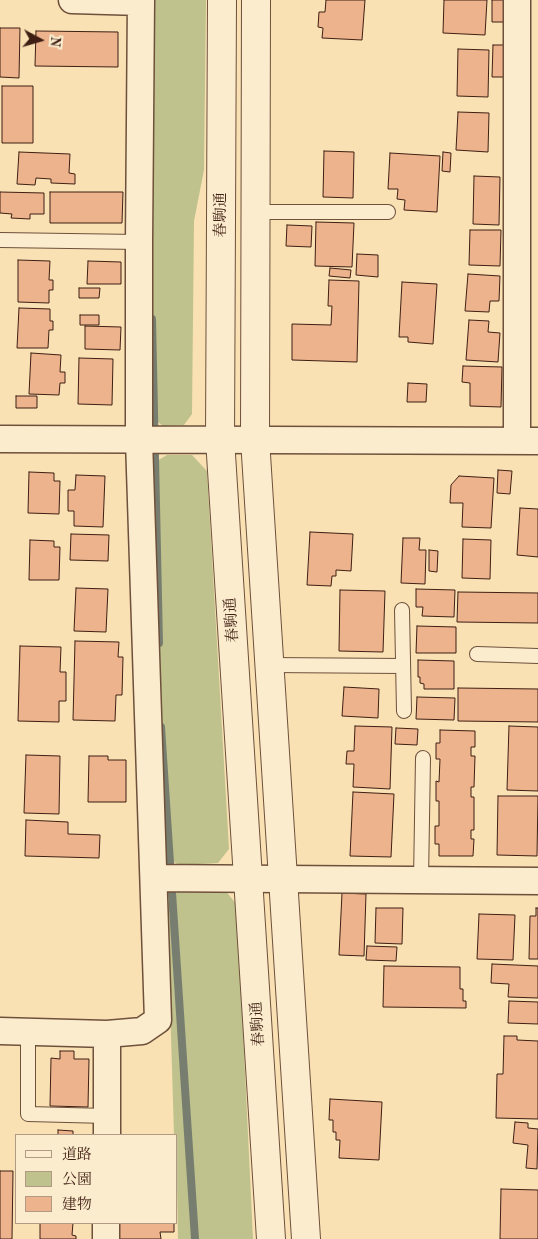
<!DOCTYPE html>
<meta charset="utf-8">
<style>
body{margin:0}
#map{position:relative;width:538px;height:1239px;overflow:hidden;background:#f9e1b4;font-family:"Old Standard TT","Noto Serif JP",serif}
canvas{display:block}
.legend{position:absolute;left:15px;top:1134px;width:162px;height:90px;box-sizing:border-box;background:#fbecce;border:1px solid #b09a83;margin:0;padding:6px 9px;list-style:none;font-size:15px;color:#3f1f13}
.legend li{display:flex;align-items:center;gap:10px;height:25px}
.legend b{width:25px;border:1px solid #b09a83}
.north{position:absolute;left:15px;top:15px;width:50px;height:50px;-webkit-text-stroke:4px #fbecce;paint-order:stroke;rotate:96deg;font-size:14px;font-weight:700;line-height:20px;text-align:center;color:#3f1f13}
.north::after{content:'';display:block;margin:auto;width:18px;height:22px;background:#3f1f13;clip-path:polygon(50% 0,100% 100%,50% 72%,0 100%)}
</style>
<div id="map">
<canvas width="538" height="1239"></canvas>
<ul class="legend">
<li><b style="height:6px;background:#fbecce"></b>道路</li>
<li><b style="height:14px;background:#bfc28c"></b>公園</li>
<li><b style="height:14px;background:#ecb38c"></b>建物</li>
</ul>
<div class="north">N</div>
</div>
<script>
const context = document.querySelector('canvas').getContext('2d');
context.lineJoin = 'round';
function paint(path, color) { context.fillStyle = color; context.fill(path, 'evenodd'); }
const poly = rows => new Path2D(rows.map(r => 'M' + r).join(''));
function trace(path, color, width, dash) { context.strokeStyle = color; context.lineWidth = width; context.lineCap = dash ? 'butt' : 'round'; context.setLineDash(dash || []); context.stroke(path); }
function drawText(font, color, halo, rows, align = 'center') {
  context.font = font + ' "Old Standard TT","Noto Serif JP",serif'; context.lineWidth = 4; context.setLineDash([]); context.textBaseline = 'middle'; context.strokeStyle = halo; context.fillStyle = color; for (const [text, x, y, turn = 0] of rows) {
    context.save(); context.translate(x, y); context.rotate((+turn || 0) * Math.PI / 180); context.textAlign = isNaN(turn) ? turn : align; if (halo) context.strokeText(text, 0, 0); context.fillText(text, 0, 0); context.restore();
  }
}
paint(poly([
 [151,0,206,0,204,170,194,221,192,414,184,425,163,426,148,414],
 [167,455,192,455,207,471,229,849,218,863,179,865,167,858,150,465],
 [180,889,224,889,237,905,253,1239,178,1239,176,1135,174,1135,167,903]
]), '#bfc28c');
trace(poly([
 [152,319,159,643],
 [161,727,195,1239]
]), '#787e6f', 8);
const building = poly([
 [326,0,365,0,362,40,322,38,323,28,318,27,319,12,325,12,326,0],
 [444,0,487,0,485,35,443,33,444,0],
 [492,0,507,0,507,22,492,22,492,0],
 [0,28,20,28,19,78,0,77,0,28],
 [36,31,118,32,118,67,35,66,36,31],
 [493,45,507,45,505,77,492,77,493,45],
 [458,49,489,50,488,97,457,96,458,49],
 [2,86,33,86,33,143,2,143,2,86],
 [458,112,489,113,488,152,456,150,458,112],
 [324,151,354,152,353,198,323,197,324,151],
 [19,152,70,154,69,173,75,174,75,184,51,183,51,179,36,178,35,185,17,184,19,152],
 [443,152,451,153,450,172,442,171,443,152],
 [390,153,440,156,437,212,404,210,405,200,397,199,398,189,388,189,390,153],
 [474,176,500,177,499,225,473,224,474,176],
 [0,192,44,193,44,214,30,214,30,219,11,218,12,214,0,213,0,192],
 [50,192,123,192,122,223,50,223,50,192],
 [316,222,354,223,352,267,315,266,316,222],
 [287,225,312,226,311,247,286,246,287,225],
 [470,230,501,230,500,266,469,265,470,230],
 [357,254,378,255,378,277,356,275,357,254],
 [18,260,50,261,49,280,53,280,53,290,49,290,49,303,18,302,18,260],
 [88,261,121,262,121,284,87,284,88,261],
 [330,268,351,270,350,278,329,276,330,268],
 [468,274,500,276,499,301,490,301,489,312,465,311,468,274],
 [329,280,359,281,357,362,292,360,292,324,331,325,332,306,328,306,329,280],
 [402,282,437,284,433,344,408,342,408,337,399,337,402,282],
 [79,288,100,288,99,298,79,298,79,288],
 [19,308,50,309,50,321,53,321,53,330,49,330,48,348,17,348,19,308],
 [80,315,99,315,99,325,80,325,80,315],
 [469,320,489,321,488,332,500,333,498,362,466,360,469,320],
 [85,326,121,327,120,350,85,349,85,326],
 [31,353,61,355,60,372,65,372,65,383,60,383,59,395,29,394,31,353],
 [79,358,113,359,112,405,78,404,79,358],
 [463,366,502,367,501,407,470,406,470,383,462,382,463,366],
 [408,383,427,384,426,402,407,402,408,383],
 [16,396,37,396,37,408,16,408,16,396],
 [498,470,512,471,510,494,497,493,498,470],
 [29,472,54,473,54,481,60,481,59,514,28,513,29,472],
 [76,475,105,476,103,527,74,526,74,511,68,511,68,490,75,490,76,475],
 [459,476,494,478,491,528,462,527,463,503,450,503,451,485,459,476],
 [520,508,538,509,538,557,517,555,520,508],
 [310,532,353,534,351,571,336,570,336,576,332,576,331,586,307,585,310,532],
 [71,534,109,535,108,561,70,560,71,534],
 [403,538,420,538,419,550,426,550,425,584,401,583,403,538],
 [463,539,491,540,490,579,462,578,463,539],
 [30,540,54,541,54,547,60,547,59,580,29,580,30,540],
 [429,550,438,551,437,572,429,571,429,550],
 [76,588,108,589,106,632,74,631,76,588],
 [416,589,455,590,454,617,422,616,423,607,416,607,416,589],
 [340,590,385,591,383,652,339,651,340,590],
 [458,592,538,593,538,623,457,622,458,592],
 [417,626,456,627,456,653,416,653,417,626],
 [75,641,119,642,118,657,123,657,122,695,116,695,115,721,73,720,75,641],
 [20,646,61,647,60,672,66,672,66,701,59,701,59,722,18,721,20,646],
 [418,660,454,661,454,689,424,689,424,684,420,683,420,677,418,677,418,660],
 [344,687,379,689,378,718,342,716,344,687],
 [458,688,538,689,538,722,458,721,458,688],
 [417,697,455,698,454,720,416,719,417,697],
 [355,726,392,727,390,789,353,787,354,764,346,764,347,751,354,751,355,726],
 [509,726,538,727,538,791,507,790,509,726],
 [396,728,418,729,417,745,395,744,396,728],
 [440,730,475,731,475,747,471,747,471,756,475,756,474,787,471,787,471,797,474,797,474,830,471,830,471,839,474,839,473,856,439,856,439,844,435,844,435,826,439,826,439,801,436,801,436,781,439,782,440,759,436,759,436,743,440,743,440,730],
 [26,755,60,756,59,814,24,813,26,755],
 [89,756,108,756,108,760,126,760,126,802,88,802,89,756],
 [353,792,394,794,391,857,350,856,353,792],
 [498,796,538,796,537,856,497,855,498,796],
 [26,820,68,822,68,834,100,835,99,858,25,856,26,820],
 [342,893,366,894,364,956,339,955,342,893],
 [376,908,403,908,402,944,375,943,376,908],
 [536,908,538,908,538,959,529,959,530,916,536,916,536,908],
 [479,914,515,915,513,960,477,959,479,914],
 [367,946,397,947,396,961,366,960,367,946],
 [492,964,538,966,538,998,508,997,509,984,491,983,492,964],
 [384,966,460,967,460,989,463,989,463,1001,466,1001,466,1008,383,1007,384,966],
 [509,1001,538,1002,538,1024,508,1023,509,1001],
 [504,1036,517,1036,517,1040,538,1041,538,1119,496,1118,497,1074,503,1074,504,1036],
 [60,1051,74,1051,74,1059,89,1059,88,1107,50,1106,51,1058,60,1059,60,1051],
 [330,1099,382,1102,379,1160,339,1158,340,1140,336,1140,336,1132,333,1132,333,1120,329,1120,330,1099],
 [515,1122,528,1123,528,1128,538,1129,537,1169,526,1168,528,1145,513,1143,515,1122],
 [58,1130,73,1131,73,1135,58,1135,58,1130],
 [0,1171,13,1171,12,1239,0,1239,0,1171],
 [501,1189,538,1190,538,1239,500,1239,501,1189],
 [40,1223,73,1223,72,1235,76,1236,76,1239,40,1239,40,1223],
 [119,1223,174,1223,174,1232,160,1232,161,1239,119,1239,119,1223]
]);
paint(building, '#ecb38c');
trace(building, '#3f1f13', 1);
const service = poly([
 [256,212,388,212],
 [0,240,139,242],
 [402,610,404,711],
 [477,654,538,656],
 [270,665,403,666],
 [421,880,423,758],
 [28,1032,28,1114,107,1116]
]);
const minor = poly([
 [72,0,141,2],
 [0,439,538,441],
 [517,441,517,0],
 [154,878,538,881],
 [0,1031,107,1034,142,1031,158,1020,139,440,139,242,141,0],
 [107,1135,107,1034],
 [106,1239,106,1223]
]);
const tertiary = poly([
 [222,0,220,439,271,1239],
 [256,0,255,439,306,1239]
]);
trace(service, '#6e503b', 16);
trace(minor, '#6e503b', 29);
trace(tertiary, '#6e503b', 30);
trace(service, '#fbecce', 14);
trace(minor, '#fbecce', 26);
trace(tertiary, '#fbecce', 28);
drawText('15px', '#3f1f13', '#fbecce', [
 ["春駒通",221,215,-90],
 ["春駒通",232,620,-94],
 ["春駒通",258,1024,-94]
]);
</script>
